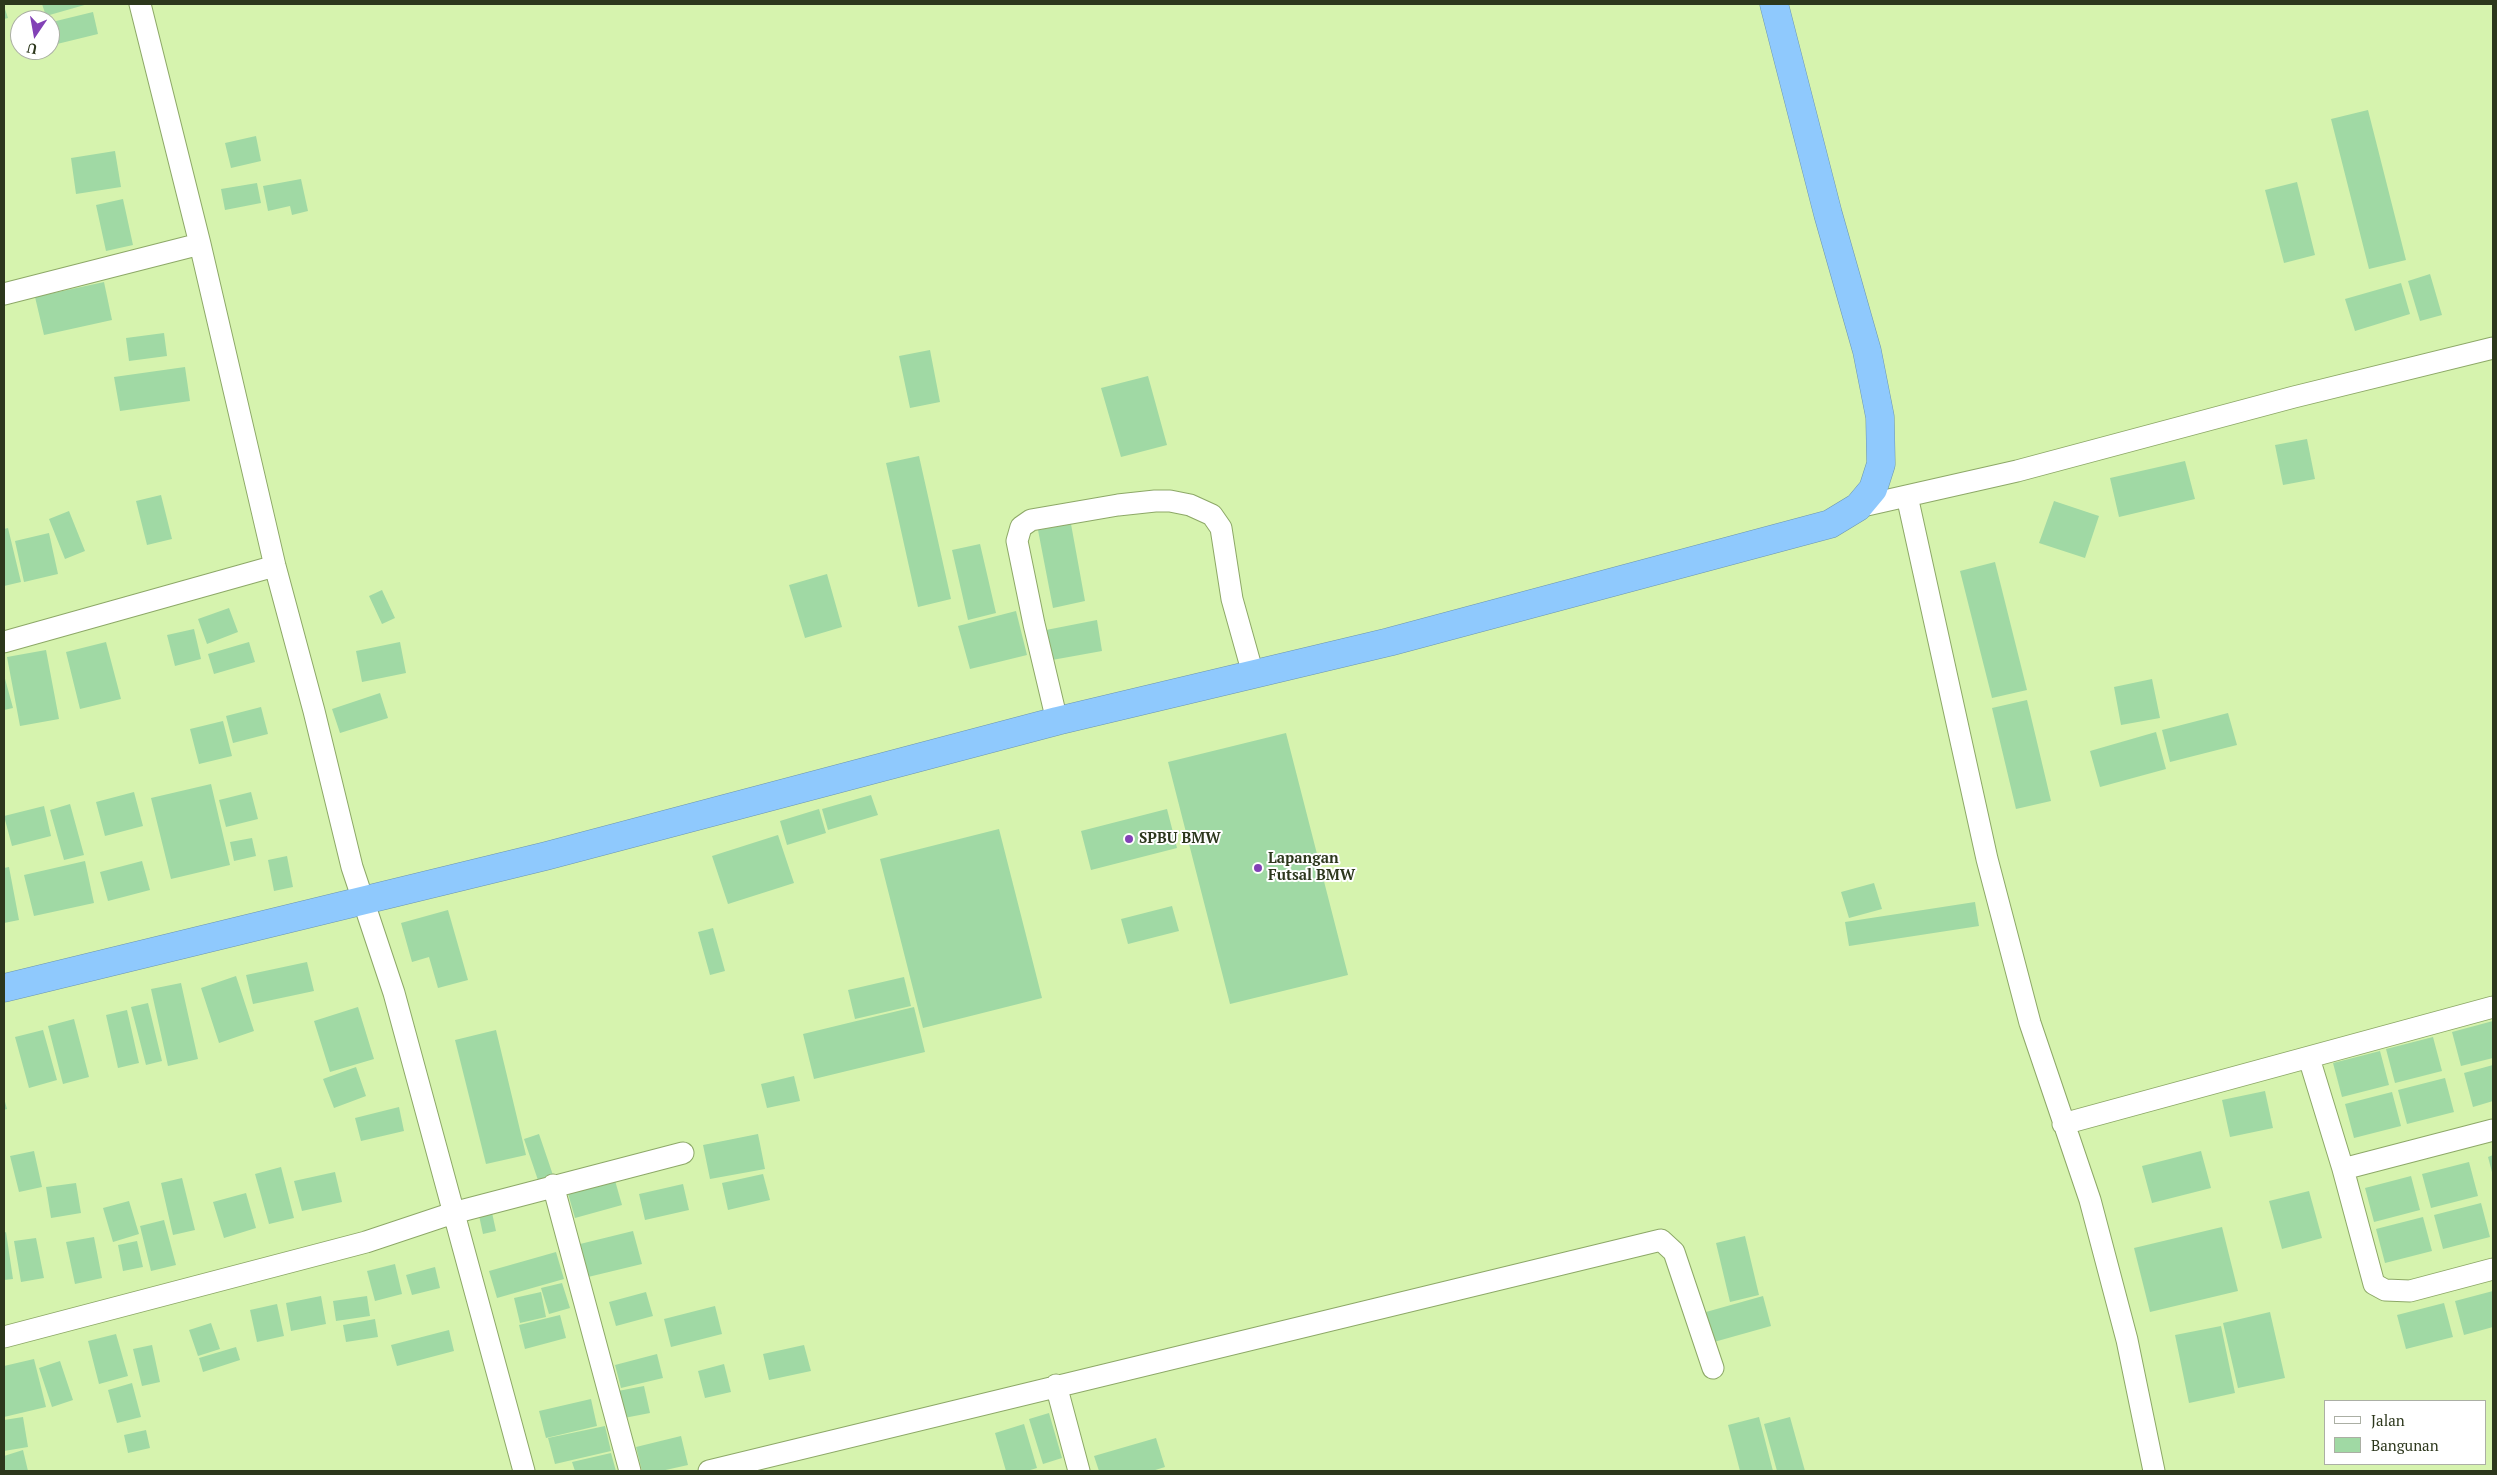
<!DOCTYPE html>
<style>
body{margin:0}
#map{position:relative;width:2497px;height:1475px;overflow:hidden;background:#d6f3ae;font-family:"PT Serif",serif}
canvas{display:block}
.frame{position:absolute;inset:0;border:5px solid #2c371c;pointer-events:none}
.legend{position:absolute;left:2324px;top:1400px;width:162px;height:65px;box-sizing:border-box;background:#fff;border:1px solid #abafa4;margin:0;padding:6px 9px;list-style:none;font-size:15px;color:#2c371c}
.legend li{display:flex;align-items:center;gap:10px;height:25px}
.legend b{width:25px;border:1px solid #abafa4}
.north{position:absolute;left:10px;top:10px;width:50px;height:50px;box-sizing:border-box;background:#fff;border:1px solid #abafa4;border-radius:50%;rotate:192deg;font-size:14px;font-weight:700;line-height:20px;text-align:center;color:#2c371c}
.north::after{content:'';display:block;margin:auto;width:18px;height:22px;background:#8241b6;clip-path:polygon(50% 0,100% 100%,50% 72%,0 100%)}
</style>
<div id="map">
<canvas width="2497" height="1475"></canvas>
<div class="frame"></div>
<ul class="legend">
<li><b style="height:6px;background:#fff"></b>Jalan</li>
<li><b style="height:14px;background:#a0d9a4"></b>Bangunan</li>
</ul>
<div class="north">U</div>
</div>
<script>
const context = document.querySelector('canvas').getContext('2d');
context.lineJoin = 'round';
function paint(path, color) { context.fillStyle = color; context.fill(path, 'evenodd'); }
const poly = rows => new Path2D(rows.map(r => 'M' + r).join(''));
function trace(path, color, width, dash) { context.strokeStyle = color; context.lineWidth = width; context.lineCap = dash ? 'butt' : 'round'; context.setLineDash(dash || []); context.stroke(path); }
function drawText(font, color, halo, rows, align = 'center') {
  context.font = font + ' "PT Serif",serif'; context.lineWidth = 4; context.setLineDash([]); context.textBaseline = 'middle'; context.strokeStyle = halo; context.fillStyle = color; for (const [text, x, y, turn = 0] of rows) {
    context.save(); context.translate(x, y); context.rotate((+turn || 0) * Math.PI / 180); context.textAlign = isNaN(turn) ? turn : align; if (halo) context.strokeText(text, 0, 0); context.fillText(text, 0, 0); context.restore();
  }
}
paint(poly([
 [42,4,88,4,46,16],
 [4,6,8,18,4,19],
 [93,12,98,34,57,44,52,22],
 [2368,110,2406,260,2369,269,2331,119],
 [256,136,261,161,231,168,225,143],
 [115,151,121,187,76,194,71,158],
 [301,179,308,211,292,215,290,206,268,211,263,186],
 [2297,182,2315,255,2284,263,2265,190],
 [257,183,261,203,225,210,221,189],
 [123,199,133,245,106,251,96,205],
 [2430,274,2442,315,2420,321,2408,281],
 [104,282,112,320,44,335,35,297],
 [2401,283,2410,314,2355,331,2345,299],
 [164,333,167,356,129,361,126,338],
 [930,350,940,402,910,408,899,356],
 [185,367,190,401,120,411,114,377],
 [1148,376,1167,445,1121,457,1101,388],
 [2307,439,2315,479,2283,485,2275,445],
 [919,456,951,599,918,607,886,463],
 [2185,461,2195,499,2119,517,2110,478],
 [161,495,172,539,147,545,136,501],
 [2054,501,2099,516,2085,558,2039,543],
 [69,511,85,551,65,559,49,519],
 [1071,524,1085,601,1053,608,1038,530],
 [8,528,21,582,4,586,4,529],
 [49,533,58,574,24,582,15,541],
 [980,544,996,613,968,620,952,550],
 [1995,562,2027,690,1992,698,1960,571],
 [827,574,842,627,805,638,789,585],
 [382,590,395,618,382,624,369,596],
 [229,608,238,632,207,644,198,619],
 [1016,611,1027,655,970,669,958,626],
 [1097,620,1102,651,1052,660,1046,630],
 [194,629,201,659,175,666,167,635],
 [106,642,121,699,80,709,66,652],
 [249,642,255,662,214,674,208,654],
 [400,642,406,673,362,682,356,651],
 [46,650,59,719,20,726,7,657],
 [4,675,13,708,4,710],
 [2152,679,2160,718,2121,725,2114,687],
 [380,693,388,718,340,733,332,709],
 [2027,700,2051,801,2016,809,1992,708],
 [261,707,268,734,233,743,226,716],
 [2228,713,2237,745,2170,762,2162,730],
 [223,721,232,756,199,764,190,729],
 [2156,732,2166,769,2100,787,2090,751],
 [1286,733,1348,975,1230,1004,1168,762],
 [211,784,230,865,171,879,151,798],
 [134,792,143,826,105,836,96,802],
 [251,792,258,819,226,827,219,800],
 [871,795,878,815,828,830,822,809],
 [70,804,84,855,64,860,50,810],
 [44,806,51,836,12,846,4,816],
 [819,809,826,833,787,845,780,821],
 [1167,809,1177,848,1091,870,1081,831],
 [999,829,1042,998,923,1028,880,859],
 [778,835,794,883,728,904,712,856],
 [252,838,256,856,234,861,230,842],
 [287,856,293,887,274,891,268,860],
 [85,861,94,903,34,916,24,875],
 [142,861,150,890,108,901,100,872],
 [9,867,19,920,4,923,4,868],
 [1874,883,1882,909,1849,918,1841,892],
 [1975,902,1979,926,1849,946,1845,922],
 [1172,906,1179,931,1128,944,1121,919],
 [448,910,468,980,438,988,429,957,412,962,401,923],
 [713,928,725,971,710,975,698,932],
 [307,962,314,991,253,1004,246,975],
 [236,976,254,1031,219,1043,201,988],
 [904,977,911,1006,855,1019,848,990],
 [181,983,198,1059,168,1066,151,989],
 [148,1003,162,1061,146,1065,131,1007],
 [358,1007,374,1059,330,1072,314,1021],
 [914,1007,925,1052,814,1079,803,1034],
 [127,1010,139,1063,118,1068,106,1015],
 [74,1019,89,1077,63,1084,48,1026],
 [2493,1021,2493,1058,2461,1066,2452,1032],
 [43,1030,57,1080,29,1088,15,1037],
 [496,1030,526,1155,486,1164,455,1040],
 [2433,1037,2442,1071,2395,1083,2386,1049],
 [2380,1051,2389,1085,2342,1097,2333,1063],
 [2493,1065,2493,1101,2473,1107,2464,1073],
 [356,1067,366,1096,334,1108,323,1079],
 [794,1076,800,1101,767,1108,761,1084],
 [2445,1078,2454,1112,2407,1124,2398,1090],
 [2265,1091,2273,1128,2230,1137,2222,1100],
 [2392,1092,2401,1126,2354,1138,2345,1104],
 [4,1098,7,1109,4,1110],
 [399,1107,404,1131,361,1141,355,1118],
 [539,1134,555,1181,540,1186,524,1139],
 [758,1134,765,1169,710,1179,703,1145],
 [34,1151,42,1187,19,1192,10,1156],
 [2201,1151,2211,1188,2152,1203,2142,1166],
 [2493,1155,2493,1176,2488,1157],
 [2469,1162,2478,1196,2431,1208,2422,1174],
 [281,1167,294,1218,269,1224,255,1174],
 [335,1172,342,1202,302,1211,294,1181],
 [763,1174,770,1200,728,1210,722,1183],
 [2411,1176,2420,1210,2374,1222,2365,1188],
 [614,1177,622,1205,575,1218,567,1190],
 [182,1178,195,1230,173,1235,161,1183],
 [76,1183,81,1213,51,1218,46,1187],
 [683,1184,689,1210,645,1220,639,1194],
 [2309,1191,2322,1238,2282,1249,2269,1201],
 [246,1193,256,1228,224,1238,213,1202],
 [129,1201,139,1234,113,1242,103,1208],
 [2481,1203,2490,1237,2443,1249,2434,1215],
 [491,1208,496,1231,483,1234,478,1211],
 [2423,1217,2432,1251,2385,1263,2376,1229],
 [164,1220,176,1265,151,1271,140,1226],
 [2222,1227,2238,1291,2150,1312,2134,1248],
 [633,1231,642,1264,588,1277,580,1244],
 [6,1232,13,1279,4,1280,4,1233],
 [1745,1236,1759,1295,1730,1302,1716,1243],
 [94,1237,102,1278,75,1284,66,1242],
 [36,1238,44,1278,21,1282,14,1241],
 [137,1241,143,1267,123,1271,118,1245],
 [556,1252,564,1279,497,1298,489,1271],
 [395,1264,402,1294,375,1301,367,1271],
 [435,1267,440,1288,412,1295,406,1275],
 [562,1283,570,1308,549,1314,541,1288],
 [2493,1291,2493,1327,2464,1335,2455,1301],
 [541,1292,546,1317,520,1323,514,1298],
 [646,1292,653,1316,616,1326,609,1302],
 [321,1296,326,1324,291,1331,286,1303],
 [367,1296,370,1316,336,1321,333,1301],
 [1763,1296,1771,1326,1714,1342,1706,1312],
 [2444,1303,2453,1337,2406,1349,2397,1315],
 [277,1304,284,1336,257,1342,250,1310],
 [715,1306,722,1334,671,1347,664,1319],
 [2270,1312,2285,1378,2238,1388,2223,1323],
 [560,1315,566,1338,525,1349,519,1325],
 [375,1319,378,1337,346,1342,343,1325],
 [211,1323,220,1349,198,1356,189,1330],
 [2221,1326,2235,1393,2189,1403,2175,1335],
 [449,1330,454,1351,397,1366,391,1345],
 [116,1334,128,1376,99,1384,88,1341],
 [152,1345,160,1382,142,1386,133,1349],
 [804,1345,811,1371,769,1380,763,1354],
 [236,1347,240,1360,203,1372,199,1358],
 [657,1354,663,1378,621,1388,615,1365],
 [34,1359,46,1407,4,1417,4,1366],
 [60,1361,73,1400,52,1407,39,1368],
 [724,1364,731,1392,705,1398,698,1371],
 [132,1383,141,1417,117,1423,108,1390],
 [644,1386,650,1413,624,1418,618,1391],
 [591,1399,597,1426,546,1438,539,1411],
 [1049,1413,1062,1458,1043,1464,1029,1419],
 [23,1417,28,1447,4,1451,4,1420],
 [1759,1417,1773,1471,1740,1471,1728,1425],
 [1790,1417,1805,1471,1777,1471,1764,1424],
 [1024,1424,1037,1468,1027,1471,1006,1471,995,1433],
 [605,1426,611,1451,555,1464,548,1438],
 [146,1430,150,1448,128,1453,124,1435],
 [681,1436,688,1465,661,1471,642,1471,636,1447],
 [1156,1438,1165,1467,1152,1471,1099,1471,1094,1456],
 [23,1450,28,1471,4,1471,4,1456],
 [611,1453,616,1471,575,1471,572,1462]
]), '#a0d9a4');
const minor = poly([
 [140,4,200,244,275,566,314,711,352,867,394,993,524,1471],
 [4,294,200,244],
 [1907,496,1987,859,2030,1023,2090,1200,2127,1340,2154,1471],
 [1858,507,2017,471,2294,397,2493,348],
 [4,642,275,566],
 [1057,721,1034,624,1017,541,1021,527,1031,520,1118,505,1155,501,1170,501,1190,505,1212,515,1221,528,1232,599,1253,674],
 [2309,1058,2343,1169,2374,1284,2385,1290,2410,1291,2493,1269],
 [2063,1124,2493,1007],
 [2343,1169,2493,1130],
 [553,1185,630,1471],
 [4,1337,366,1242,453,1213,683,1153],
 [1056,1385,1079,1471],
 [709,1471,1661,1240,1674,1252,1713,1368]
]);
const highway = poly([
 [4,988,546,856,1057,721,1389,642,1830,524,1858,507,1873,489,1881,464,1880,417,1867,351,1828,214,1774,4]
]);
trace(minor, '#8da867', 23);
trace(highway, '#6c96ae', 29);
trace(minor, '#fff', 21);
trace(highway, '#8fc9fd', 28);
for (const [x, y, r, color] of [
 [1129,839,5,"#8241b6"],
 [1258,868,5,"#8241b6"]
]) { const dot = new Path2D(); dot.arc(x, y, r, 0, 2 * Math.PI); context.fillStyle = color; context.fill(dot); trace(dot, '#fff', 2); }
drawText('bold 15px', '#2c371c', '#fff', [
 ["SPBU BMW",1139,839],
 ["Lapangan",1268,859],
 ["Futsal BMW",1268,876]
], 'left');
</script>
